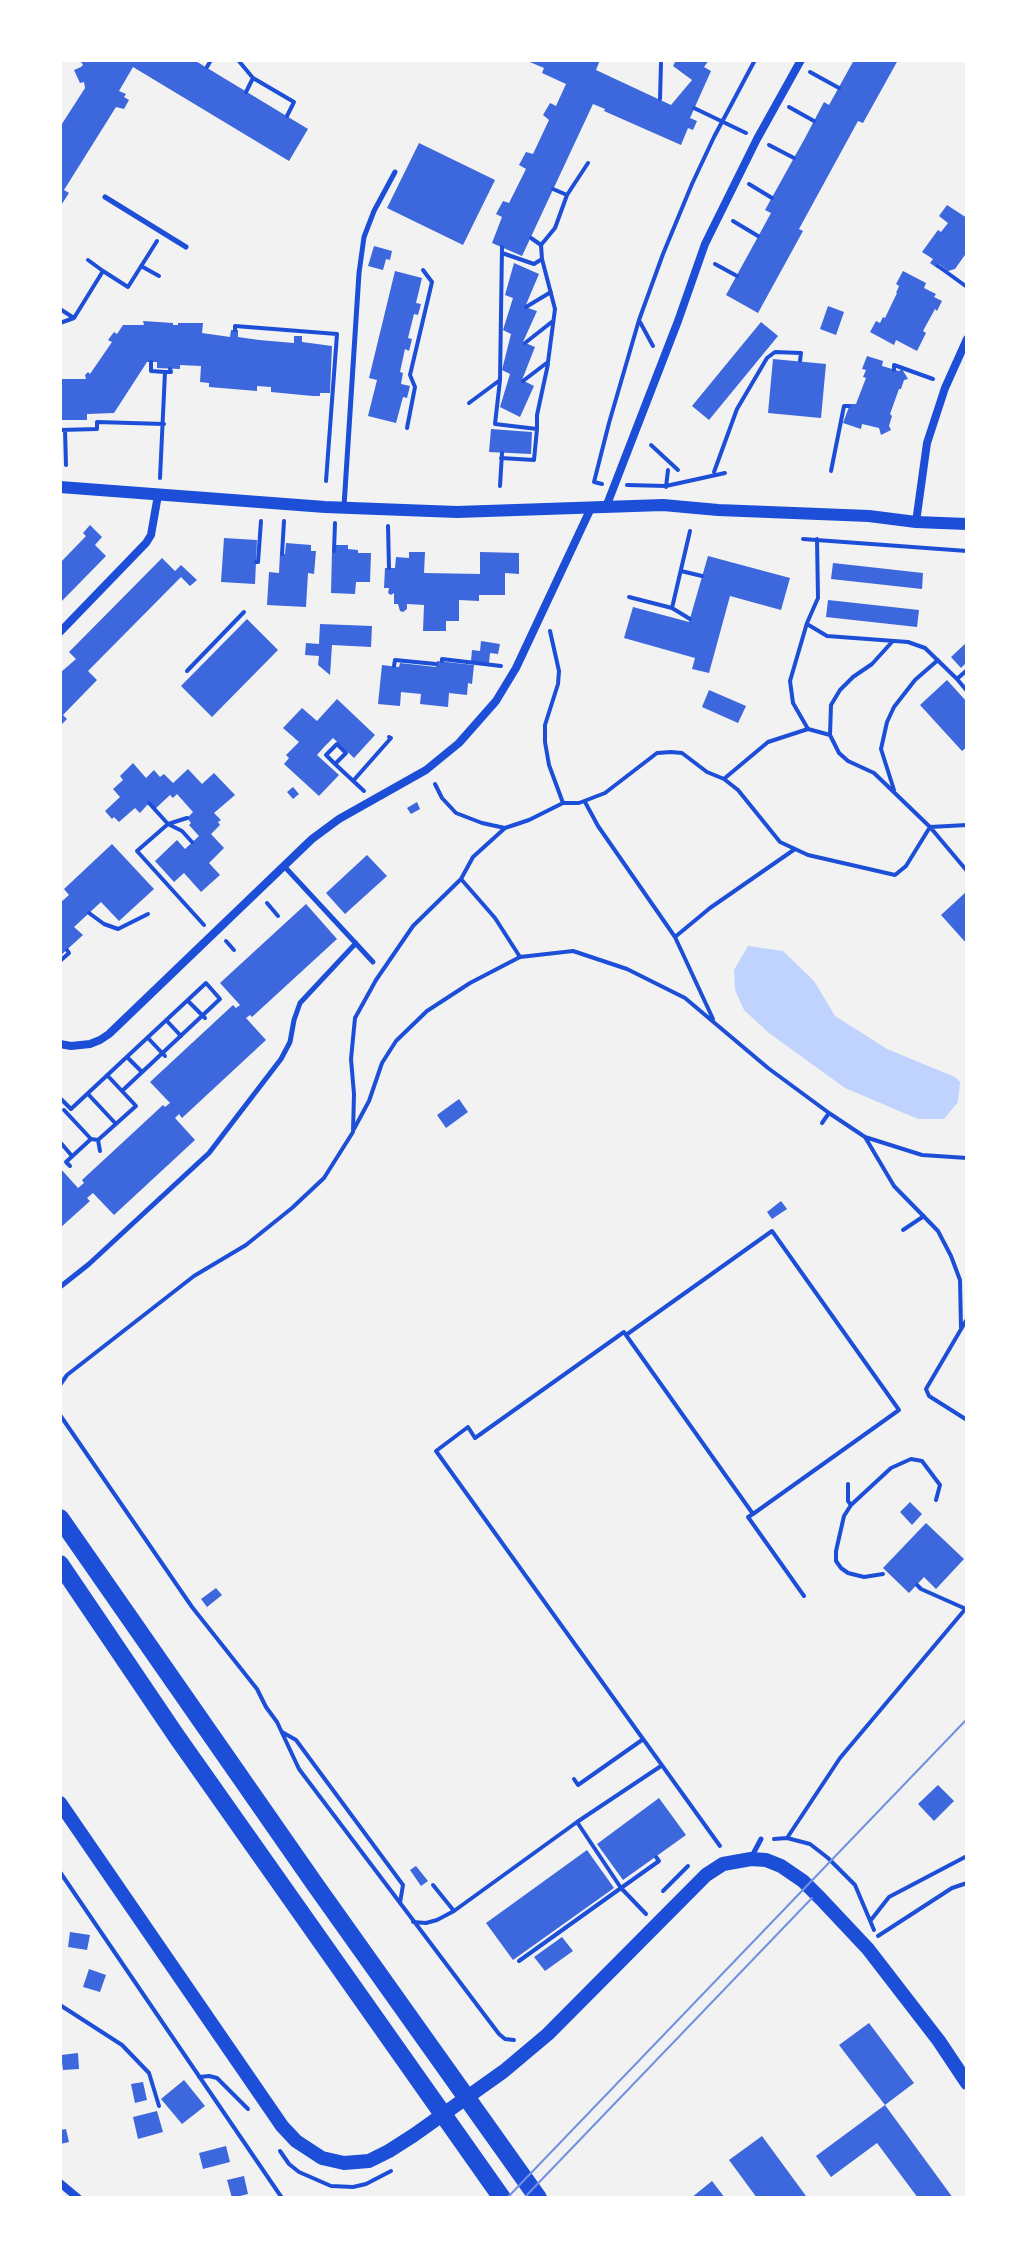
<!DOCTYPE html>
<style>
body{margin:0}
#map{position:relative;width:1027px;height:2258px;overflow:hidden;background:#f2f2f2;font-family:Quicksand,sans-serif}
canvas{display:block}
.frame{position:absolute;inset:0;border:62px solid #fff;pointer-events:none}
</style>
<div id="map">
<canvas width="1027" height="2258"></canvas>
<div class="frame"></div>
</div>
<script>
const context = document.querySelector('canvas').getContext('2d');
context.lineJoin = 'round';
function paint(path, color) { context.fillStyle = color; context.fill(path, 'evenodd'); }
const poly = rows => new Path2D(rows.map(r => 'M' + r).join(''));
function trace(path, color, width, dash) { context.strokeStyle = color; context.lineWidth = width; context.lineCap = dash ? 'butt' : 'round'; context.setLineDash(dash || []); context.stroke(path); }
paint(poly([
 [748,946,783,951,814,981,835,1016,887,1049,955,1077,960,1082,958,1102,944,1119,918,1119,845,1088,769,1033,744,1010,735,990,734,970]
]), '#bfd3fe');
paint(poly([
 [80,60,194,60,308,129,289,161,133,67,119,91,126,94,124,97,129,100,124,109,116,107,64,190,69,193,60,207,60,127,85,88,84,82,80,83,74,70,81,67,83,65],
 [525,60,600,60,596,70,671,105,692,80,673,66,676,60,709,60,704,67,711,71,690,118,697,121,693,130,688,128,681,145,604,111,605,109,593,104,522,256,492,243,502,217,496,214,503,201,509,203,526,169,519,165,526,152,533,154,549,120,543,115,550,103,556,106,566,84,542,73,544,68],
 [854,60,898,60,863,123,858,121,799,229,803,231,758,313,726,295,771,213,765,210,805,138,824,102,829,105],
 [419,143,495,180,463,245,387,208],
 [947,205,967,218,967,252,955,269,948,271,939,264,937,268,930,263,933,259,922,252,938,230,941,232,948,223,939,216],
 [374,246,392,251,390,260,386,259,383,270,368,266],
 [514,263,539,274,525,307,537,311,523,342,535,347,522,380,534,386,520,417,500,407,510,374,502,370,511,334,503,330,513,298,505,295],
 [395,271,422,278,416,303,421,304,418,315,414,314,408,338,412,339,409,351,405,349,400,372,403,373,401,384,410,386,407,398,403,397,396,423,368,416,377,380,369,378],
 [903,271,926,283,924,288,936,294,934,297,942,301,937,311,935,309,923,331,926,333,917,351,896,340,894,345,870,332,876,321,880,323,883,317,885,318,897,293,896,293,899,286,896,284],
 [828,306,844,312,836,335,820,329],
 [143,321,173,323,173,325,178,325,178,323,203,323,202,333,230,337,231,330,238,330,238,337,259,340,294,343,294,336,302,336,302,342,332,346,330,393,320,393,320,396,313,396,271,392,271,387,257,386,257,391,209,387,209,383,200,382,201,366,180,365,180,369,157,368,157,362,147,362,114,413,87,414,87,420,60,420,60,379,86,379,85,375,88,372,90,374,112,342,108,340,114,332,117,334,123,325,144,325],
 [761,322,778,336,709,420,692,406],
 [867,356,883,361,882,366,899,371,902,369,908,379,904,380,901,389,899,389,890,414,892,416,889,426,891,430,881,435,879,428,862,424,861,429,843,423,850,404,856,404,866,378,863,377,866,370,862,369],
 [773,359,826,364,821,418,768,413],
 [491,429,532,432,531,454,489,452],
 [90,525,102,537,95,545,106,556,60,603,60,563,86,536,83,533],
 [224,538,257,540,255,584,221,582],
 [286,543,311,545,311,551,316,551,314,574,308,573,306,607,267,605,269,572,279,573,280,553,285,554],
 [336,545,348,545,348,549,358,550,358,553,371,553,370,582,356,582,355,594,331,593,332,551],
 [409,552,425,552,424,573,480,574,480,552,519,553,519,574,505,573,505,595,479,595,479,601,459,600,459,621,446,621,446,631,423,631,424,605,407,604,407,609,403,612,400,611,398,604,394,604,394,593,391,595,388,593,389,588,384,588,385,568,395,568,396,557,409,558],
 [708,556,790,578,781,610,730,596,709,673,692,669,695,658,624,638,633,607,689,622],
 [162,558,175,571,181,565,197,580,190,586,181,577,88,671,97,680,63,715,67,719,60,726,60,673,76,659,69,652],
 [833,563,923,573,922,589,831,579],
 [828,600,919,610,917,627,826,617],
 [247,619,278,650,212,717,181,686],
 [320,624,372,626,371,647,332,645,330,675,318,665,319,656,305,655,306,643,319,644],
 [481,641,500,644,498,654,490,653,489,663,471,661,472,650,480,651],
 [967,642,967,662,961,668,951,657],
 [437,661,474,665,472,684,468,683,467,695,449,693,448,707,420,704,421,694,401,692,400,706,378,704,382,665,399,667,400,663,436,667],
 [947,680,967,702,967,747,962,751,920,705],
 [709,690,746,706,738,723,702,707],
 [337,699,375,735,354,758,333,738,325,746,317,755,339,775,319,796,284,764,289,758,286,755,299,742,283,728,302,708,317,721],
 [133,763,146,778,154,770,160,777,164,774,173,783,188,769,202,784,214,773,235,795,214,813,221,820,218,822,220,825,211,834,224,848,209,863,220,875,201,892,184,873,174,882,155,861,177,840,185,849,199,836,189,825,191,823,187,818,193,812,177,794,173,798,170,795,155,809,149,803,140,813,135,808,119,822,114,817,112,819,105,811,120,797,113,789,123,780,120,776],
 [293,787,299,794,293,799,287,792],
 [417,802,420,809,411,814,407,808],
 [112,844,154,889,119,921,101,902,74,927,83,935,60,956,60,903,69,895,64,889],
 [367,855,387,876,345,914,326,893],
 [967,891,967,944,941,915],
 [306,904,337,939,252,1017,250,1015,246,1018,266,1040,182,1118,179,1114,175,1118,195,1140,114,1215,93,1193,87,1198,90,1201,60,1228,60,1168,78,1188,84,1183,82,1180,135,1131,163,1105,165,1107,170,1103,150,1082,233,1005,236,1008,240,1005,220,983],
 [459,1099,468,1112,446,1128,437,1115],
 [781,1201,787,1209,772,1219,767,1212],
 [910,1502,922,1514,912,1525,900,1512],
 [926,1523,964,1559,936,1589,924,1577,909,1593,883,1568],
 [216,1588,222,1595,207,1607,201,1599],
 [938,1785,954,1801,934,1821,918,1804],
 [659,1798,686,1835,623,1880,597,1844],
 [587,1850,614,1888,513,1960,486,1923],
 [416,1866,428,1881,421,1886,410,1870],
 [70,1932,90,1935,87,1950,68,1947],
 [562,1937,573,1951,545,1971,534,1957],
 [89,1969,106,1975,100,1992,83,1987],
 [869,2023,914,2083,885,2105,953,2198,918,2198,877,2143,831,2177,816,2156,885,2105,839,2045],
 [78,2053,79,2069,63,2070,61,2055],
 [184,2080,205,2106,182,2124,161,2099],
 [143,2082,147,2100,135,2103,131,2084],
 [157,2111,163,2132,138,2139,133,2117],
 [66,2129,69,2142,60,2144,60,2130],
 [762,2136,806,2196,804,2198,757,2198,729,2160],
 [226,2146,230,2162,203,2169,199,2153],
 [244,2176,248,2194,232,2198,227,2180],
 [712,2181,725,2198,691,2198]
]), '#3d67dc');
trace(poly([
 [238,60,253,78,246,92],
 [207,67,211,60],
 [810,72,839,88],
 [253,78,294,102,287,116],
 [660,99,661,63],
 [789,107,814,121],
 [694,108,746,133],
 [769,145,794,158],
 [749,184,772,198],
 [553,189,567,195],
 [733,221,758,236],
 [531,238,541,245],
 [502,253,534,264,542,259],
 [88,260,103,271],
 [715,264,737,276],
 [141,266,159,276],
 [938,266,967,287],
 [526,307,551,292],
 [60,309,74,318,103,271,128,287,157,241],
 [640,322,653,346],
 [60,323,74,318],
 [235,330,235,326,337,334,326,481],
 [525,343,553,321],
 [151,362,151,371,165,372],
 [894,370,894,365,933,379],
 [523,381,548,362,555,309,542,259,541,245,555,228,567,195,588,163],
 [469,403,500,380],
 [407,428,415,387,410,375,432,282,423,270],
 [537,429,537,415,548,364],
 [60,430,97,429,97,422,164,424],
 [65,430,66,465],
 [651,445,678,470],
 [501,458,534,460,537,429,495,424,500,380,502,247],
 [831,471,844,406,849,406],
 [714,472,737,409,767,358,775,352,801,353,800,361],
 [160,478,165,372,171,372,170,369],
 [602,484,594,482,609,423,639,320,663,254,692,184,714,137,755,60],
 [627,485,666,486,725,473],
 [500,486,502,453],
 [666,487,668,470],
 [388,526,389,568],
 [803,539,967,551],
 [334,551,335,523],
 [282,554,284,521],
 [256,562,258,562,261,521],
 [681,571,702,576],
 [629,597,672,608,690,619],
 [672,608,690,531],
 [807,624,827,636,908,642,925,648,957,679,967,670],
 [442,661,442,659,501,666],
 [394,666,395,660,436,664],
 [187,671,244,612],
 [957,679,967,691],
 [808,729,793,703,790,681,807,623,818,598,817,539],
 [830,735,831,705,840,690,853,677,872,664,892,642],
 [335,764,346,753,337,744,326,755,335,764,364,791],
 [725,778,768,742,808,729,830,735,839,753,848,761,874,773,930,827,967,871],
 [353,781,391,738,389,737],
 [435,784,442,798,456,813,482,823,505,828],
 [894,790,881,749,887,722,894,707,915,680,938,660],
 [585,802,598,826,675,937,713,1019],
 [149,803,168,824,137,851,204,925],
 [563,803,579,803,605,793,657,753,671,752,682,753,707,772,724,779,738,790,780,842,808,855,895,875,906,866,930,827,967,825],
 [187,818,168,824,182,831,192,842],
 [461,879,495,918,520,957],
 [60,890,60,898],
 [267,903,278,916],
 [89,913,104,924,118,929,148,914],
 [675,937,710,908,795,849],
 [226,941,234,950],
 [60,961,69,953,67,950],
 [188,1001,205,1018],
 [166,1020,181,1036],
 [148,1038,165,1056],
 [127,1057,142,1072],
 [107,1075,122,1091],
 [88,1094,116,1124],
 [60,1098,71,1109,206,983,220,999,122,1091,136,1106,98,1140,91,1139,66,1162,70,1166],
 [64,1110,91,1139],
 [822,1123,829,1113],
 [354,1129,369,1101,382,1063,396,1041,427,1011,470,983,520,957,573,951,627,969,685,998,768,1068,829,1113,865,1137,894,1186,938,1231,951,1256,960,1280,961,1328],
 [865,1137,922,1155,967,1158],
 [98,1140,100,1151],
 [60,1142,72,1156],
 [903,1230,924,1216],
 [967,1319,926,1389,929,1396,967,1420],
 [626,1335,753,1514,899,1410,772,1231,626,1335,624,1332,475,1438,468,1427,436,1451,720,1846],
 [60,1385,67,1375,194,1276,246,1245,292,1208,324,1178,353,1132,354,1094,351,1059,355,1018,376,980,413,926,461,879,473,857,505,828,529,820,563,803,549,765,545,742,545,725,558,684,559,671,550,631],
 [60,1415,192,1607,257,1689,266,1707,277,1722,299,1769,499,2034,505,2039,514,2040],
 [848,1484,848,1501,851,1505],
 [753,1514,748,1517,804,1596],
 [883,1574,864,1577,848,1573,841,1568,836,1561,836,1551,844,1516,851,1505,891,1468,911,1459,922,1461,940,1485,936,1500],
 [917,1585,921,1589,966,1609],
 [282,1732,296,1740,403,1885,400,1903],
 [574,1779,578,1785,642,1740],
 [577,1822,621,1888,659,1861,656,1857],
 [787,1838,840,1758,967,1607],
 [774,1839,787,1838,810,1844,828,1858,855,1885,874,1930],
 [60,1872,282,2198],
 [433,1885,454,1911],
 [663,1891,688,1866],
 [871,1920,889,1897,967,1856],
 [413,1922,426,1923,437,1920,454,1911,577,1822,661,1766],
 [878,1936,952,1888,967,1883],
 [519,1961,621,1888,646,1914],
 [60,2005,122,2045,149,2073,159,2106],
 [199,2077,209,2076,217,2078,248,2109],
 [280,2151,289,2164,299,2172,331,2186,353,2187,366,2184,391,2171]
]), '#1d4ed8', 4);
trace(poly([
 [105,197,186,247],
 [344,506,359,273,364,237,374,211,395,172],
 [284,866,373,962],
 [60,1287,89,1264,209,1153,281,1059,290,1042,294,1020,300,1003,356,943],
 [752,1856,761,1839]
]), '#1d4ed8', 5);
trace(poly([
 [606,507,678,321,705,244,757,139,801,60],
 [916,522,927,443,945,388,967,339],
 [60,632,146,543,151,535,158,495],
 [60,1044,71,1046,90,1044,100,1040,109,1034,312,839,339,819,426,770,459,743,496,701,516,668,591,508],
 [60,2183,78,2198]
]), '#1d4ed8', 8);
trace(poly([
 [60,487,325,507,457,512,663,505,718,510,869,516,916,522,967,524]
]), '#1d4ed8', 12);
trace(poly([
 [60,1803,282,2126,296,2141,322,2158,344,2163,369,2161,389,2151,414,2135,504,2071,548,2034,706,1875,723,1864,751,1859,766,1860,781,1866,803,1881,821,1899,868,1949,939,2041,967,2083]
]), '#1d4ed8', 14);
trace(poly([
 [60,1518,314,1883,538,2198],
 [60,1564,177,1737,502,2198]
]), '#1d4ed8', 18);
trace(poly([
 [507,2198,967,1719],
 [524,2198,812,1898]
]), '#7290e2', 2);
</script>
